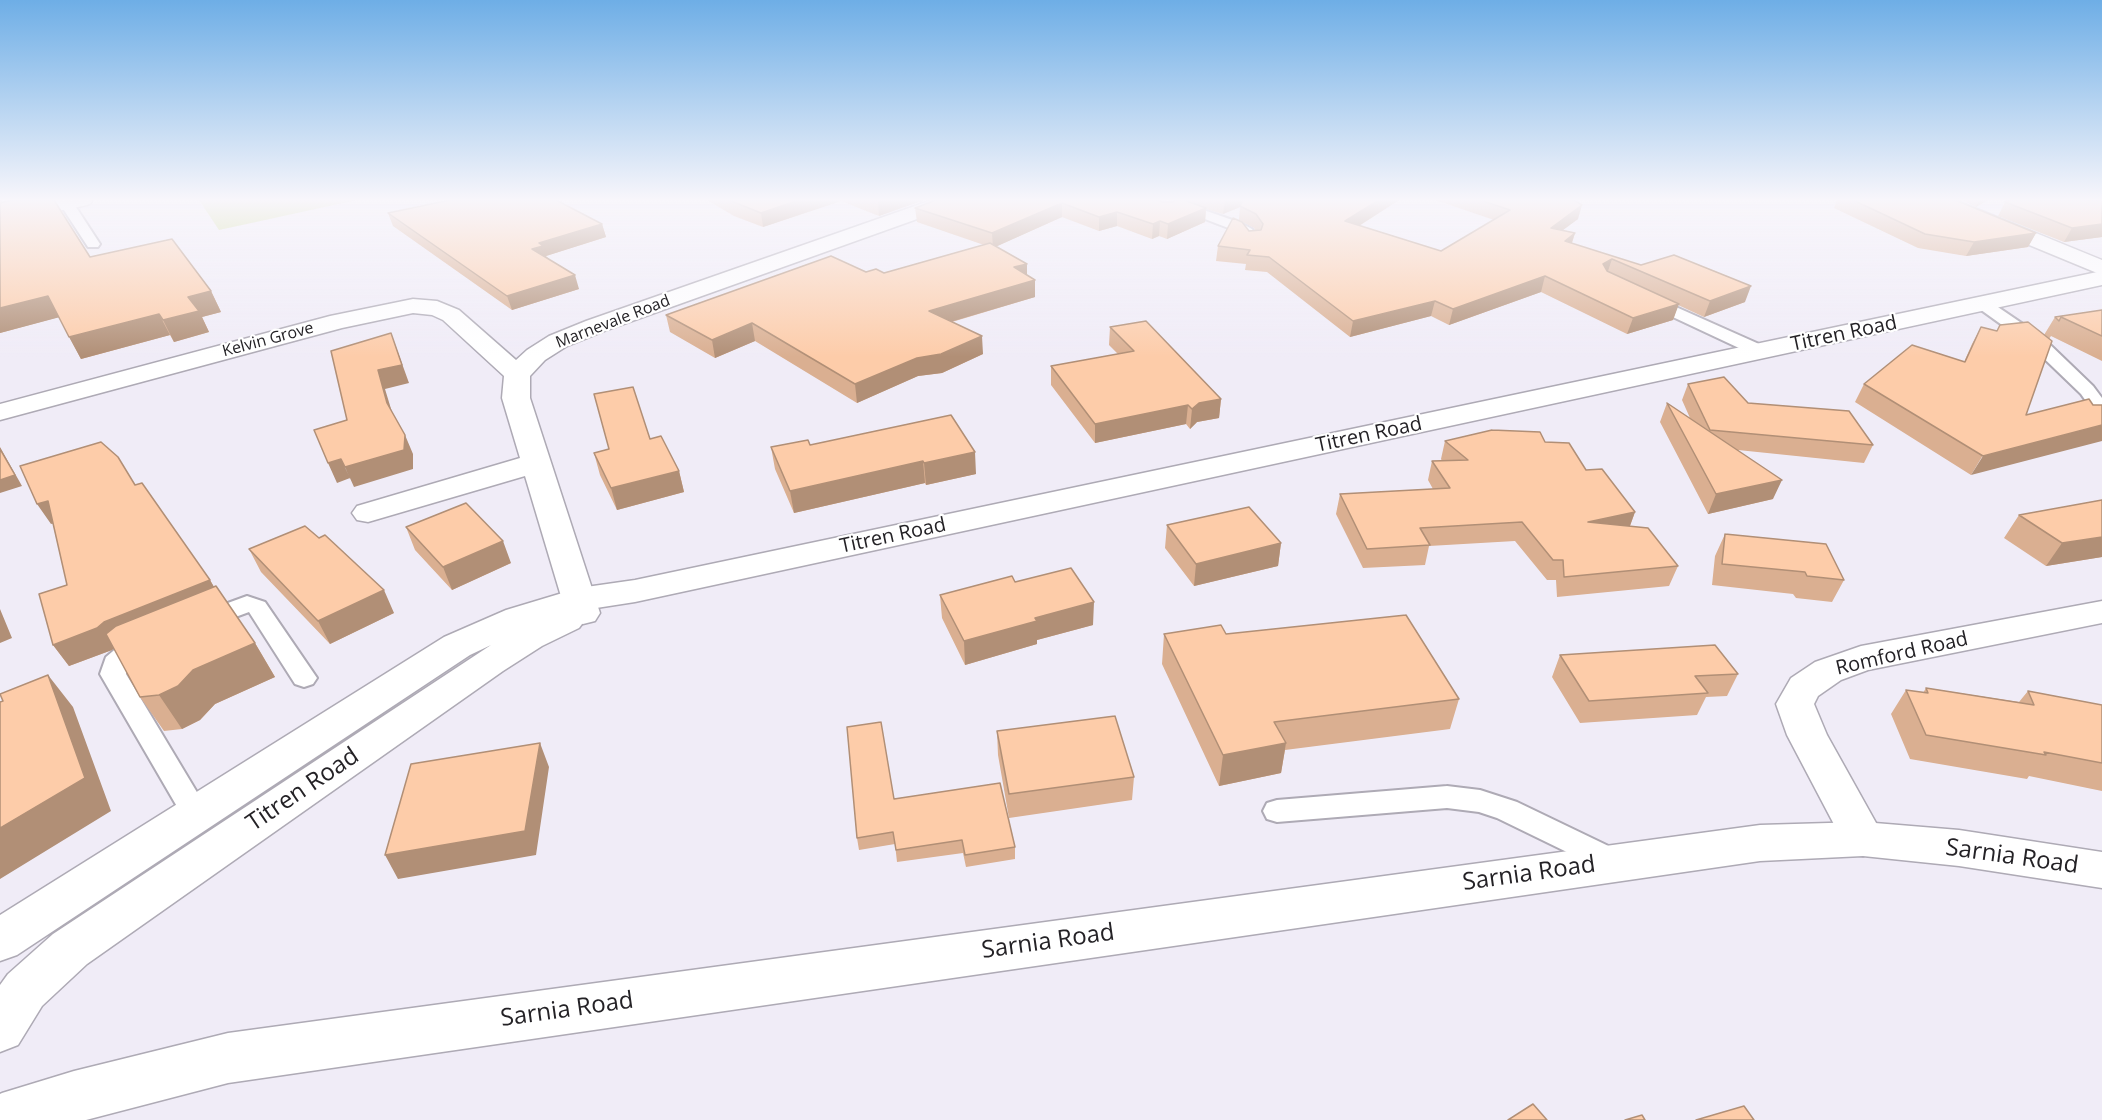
<!DOCTYPE html>
<style>
body{margin:0}
canvas{display:block;background:#f0ecf7}
</style>
<canvas width="2102" height="1120"></canvas>
<script>
const context = document.querySelector('canvas').getContext('2d');
context.lineJoin = 'round';
function paint(path, color) { context.fillStyle = color; context.fill(path, 'evenodd'); }
const poly = rows => new Path2D(rows.map(r => 'M' + r).join(''));
function trace(path, color, width, dash) { context.strokeStyle = color; context.lineWidth = width; context.lineCap = dash ? 'butt' : 'round'; context.setLineDash(dash || []); context.stroke(path); }
function drawText(font, color, halo, rows, align = 'center') {
  context.font = font + ' "Open Sans",sans-serif'; context.lineWidth = 4.5; context.setLineDash([]); context.textBaseline = 'middle'; context.strokeStyle = halo; context.fillStyle = color; for (const [text, x, y, turn = 0] of rows) {
    context.save(); context.translate(x, y); context.rotate((+turn || 0) * Math.PI / 180); context.textAlign = isNaN(turn) ? turn : align; if (halo) context.strokeText(text, 0, 0); context.fillText(text, 0, 0); context.restore();
  }
}
paint(poly([
 [199,200,357,200,219,230]
]), '#c9d988');
const lane = poly([
 [1155,200,1175,200,1241,223,1252,229,1259,240,1257,243,1247,243,1242,235,1231,229,1155,200],
 [62,201,72,201,100,244,98,247,88,247,60,204,62,201],
 [1649,295,1768,348,1771,352,1768,356,1756,356,1643,303,1641,300,1649,295],
 [1983,299,1989,301,2042,337,2093,386,2102,398,2102,410,2095,421,2081,421,2079,417,2088,404,2081,394,2030,345,1977,307,1975,304,1983,299],
 [247,596,265,602,317,678,313,684,304,687,295,684,249,612,203,629,195,627,191,621,195,615,247,596],
 [145,637,154,639,157,645,154,651,137,658,127,666,126,674,210,814,206,822,196,825,186,822,100,674,106,657,119,646,145,637],
 [1447,786,1480,790,1517,802,1623,853,1627,862,1623,871,1612,874,1497,818,1479,812,1447,808,1277,822,1267,819,1263,811,1267,803,1277,800,1447,786]
]);
const street = poly([
 [49,200,93,200,90,204,83,206,0,222,0,210,49,200],
 [932,200,962,200,959,204,604,331,567,346,545,360,530,376,530,398,600,613,595,621,583,624,571,621,566,613,525,476,368,522,357,520,352,513,357,506,520,458,502,398,504,376,443,320,432,315,413,313,342,328,0,420,0,404,330,316,413,299,437,301,459,310,516,360,527,350,549,336,586,321,932,200],
 [1927,200,1955,200,2102,260,2102,275,1930,204,1927,200],
 [2102,601,2102,623,1868,670,1841,680,1818,696,1814,704,1827,735,1885,839,1878,851,1863,856,1848,851,1787,735,1776,704,1791,678,1815,662,1861,646,2102,601]
]);
const secondary = poly([
 [2102,271,2102,285,635,602,577,611,585,620,579,628,542,646,503,671,87,964,42,1006,18,1045,0,1052,0,985,8,974,53,934,491,645,470,655,17,955,0,961,0,915,444,637,506,610,579,588,635,580,2102,271],
 [1863,822,1959,830,2102,852,2102,888,1959,866,1863,856,1760,861,228,1083,86,1120,0,1120,0,1094,2,1093,74,1071,228,1033,1760,825,1863,822]
]);
trace(lane, '#aeaab5', 4);
trace(street, '#aeaab5', 3);
trace(secondary, '#aeaab5', 3);
paint(lane, '#fff');
paint(street, '#fff');
paint(secondary, '#fff');
paint(poly([
 [0,200,90,257,211,291,221,312,202,317,209,332,174,342,170,335,81,359,59,317,0,333],
 [707,200,924,200,879,216,841,201,763,227,734,216],
 [936,200,1173,202,1175,200,1399,200,1359,226,1441,251,1494,220,1435,200,1574,200,1578,219,1562,230,1575,233,1572,243,1745,302,1704,317,1678,305,1673,320,1627,334,1541,292,1449,325,1431,316,1350,337,1267,272,1245,270,1246,264,1216,261,1218,246,1249,231,1255,230,1254,228,1239,220,1240,207,1223,214,1206,209,1205,222,1167,239,1159,236,1152,239,1117,226,1099,231,1062,217,995,247,1027,275,1035,280,1035,297,952,322,983,354,942,373,918,376,857,403,755,341,715,358,670,332,666,315,866,272,884,273,984,245,917,222,915,208],
 [1837,200,1955,200,2036,233,2028,247,1966,256,1918,248,1834,208],
 [1962,200,1988,200,1976,207],
 [2102,200,2102,237,2064,242,1998,216,2005,202],
 [388,213,602,224,606,237,546,256,579,289,512,310,393,226],
 [2102,310,2102,361,2051,336,2049,339,2052,341,1971,475,1855,402,1864,384,1964,362,1972,344,1981,327,1997,331,2044,335,2055,317],
 [1110,327,1221,399,1219,418,1197,422,1190,429,1186,424,1095,443,1051,385,1051,366,1118,354,1109,345],
 [1688,384,1748,403,1873,445,1864,463,1738,450,1773,499,1708,514,1660,422,1667,403,1690,418,1682,400],
 [951,415,976,474,926,485,925,483,794,513,775,469,771,447,810,445],
 [650,439,679,471,684,492,617,510,600,475,594,453],
 [1445,441,1545,442,1586,470,1635,512,1630,526,1678,566,1669,586,1557,597,1556,580,1547,580,1515,541,1429,546,1425,565,1363,568,1336,514,1340,494,1433,489,1428,480,1432,461,1442,461,1441,459],
 [135,485,210,580,214,587,255,643,275,677,215,704,200,720,182,729,164,731,140,697,114,648,112,650,69,666,53,645,67,585,53,524,51,524],
 [2102,500,2102,557,2046,566,2004,538,2019,515],
 [1167,525,1281,543,1278,566,1194,586,1165,548],
 [406,527,511,563,452,590,415,550],
 [1725,534,1844,580,1832,602,1796,598,1793,594,1712,585,1715,556],
 [249,549,394,613,330,644,261,572],
 [1015,582,1093,625,1037,640,1037,644,965,665,942,618,940,595],
 [1164,634,1226,634,1459,699,1450,729,1285,750,1281,773,1219,786,1162,664],
 [1560,655,1738,674,1727,696,1706,697,1697,715,1580,723,1552,677],
 [1926,688,2019,702,2028,691,2102,705,2102,791,2029,776,2027,779,1910,759,1891,714,1906,690,1923,693],
 [997,731,1134,777,1132,800,1009,818,998,755],
 [894,799,1015,847,1015,859,966,867,963,853,897,862,895,844,859,850,857,838]
]), '#daaf91');
paint(poly([
 [799,200,841,201,763,227,761,213],
 [883,200,924,200,879,216,878,202],
 [1225,200,1247,200,1240,206,1240,207,1223,214],
 [1379,200,1399,200,1343,236,1345,221],
 [1979,200,1988,200,1976,207],
 [1062,203,1062,217,993,248,992,233],
 [1582,205,1578,219,1547,242,1551,228],
 [1206,208,1205,222,1167,239,1168,224],
 [1117,212,1117,226,1099,231,1099,217],
 [1160,221,1159,236,1152,239,1153,224],
 [602,224,606,237,546,256,546,259,532,249,539,243],
 [2102,224,2102,237,2064,242,2072,228],
 [1575,233,1570,248,1565,241],
 [2036,233,2028,247,1966,256,1974,242],
 [1612,259,1607,274,1603,264],
 [1027,264,1027,280,1014,267],
 [575,275,579,289,512,310,507,296],
 [1545,276,1541,292,1449,325,1453,309],
 [1035,280,1035,297,930,328,929,311],
 [1751,286,1745,302,1704,317,1710,301],
 [211,291,221,312,202,317,209,332,174,342,163,320,188,297],
 [48,296,60,317,0,333,0,308],
 [1435,301,1431,316,1350,337,1353,321],
 [1679,304,1673,320,1627,334,1633,318],
 [159,314,170,335,81,359,69,337],
 [752,323,755,341,715,358,712,340],
 [391,333,409,383,385,389,395,422,387,403,378,370],
 [982,336,983,354,942,373,918,376,857,403,855,384,917,358],
 [1221,399,1219,418,1197,422,1190,429,1192,409,1199,403],
 [1188,405,1186,424,1095,443,1095,424],
 [2102,425,2102,441,1971,475,1983,456],
 [405,435,413,454,413,469,354,487,345,467],
 [0,447,22,486,0,493],
 [975,452,976,474,926,485,924,463],
 [341,459,350,478,337,483,328,463],
 [923,461,925,483,794,513,790,491],
 [679,471,684,492,617,510,611,488],
 [1782,480,1773,499,1708,514,1716,494],
 [48,501,61,521,51,524,37,504],
 [1635,512,1628,531,1588,522],
 [2102,537,2102,557,2046,566,2062,543],
 [503,541,511,563,452,590,443,567],
 [1281,543,1278,566,1194,586,1196,564],
 [210,580,222,601,118,644,112,650,69,666,53,645,104,622],
 [384,590,394,613,330,644,318,621],
 [1094,602,1093,625,1037,640,1037,644,965,665,964,641,1035,618],
 [0,609,12,638,0,643],
 [255,643,275,677,215,704,200,720,182,729,159,695,193,670],
 [48,675,73,707,111,811,0,879,0,828],
 [540,743,549,767,536,855,398,879,385,855],
 [1286,743,1281,773,1219,786,1223,755]
]), '#b18f76');
const building = poly([
 [13,200,54,200,90,257,172,239,211,291,188,297,199,311,163,320,159,314,69,337,48,296,0,308,0,203,13,200],
 [450,200,556,200,602,224,539,243,543,246,532,249,575,275,507,296,388,213,450,200],
 [729,200,799,200,761,213,729,200],
 [936,200,1158,200,1162,202,1173,202,1175,200,1184,200,1206,208,1168,224,1160,221,1153,224,1117,212,1099,217,1062,203,992,233,915,208,936,200],
 [1243,200,1379,200,1345,221,1441,251,1510,210,1480,200,1574,200,1582,205,1551,228,1575,233,1565,241,1641,265,1674,255,1751,286,1710,301,1612,259,1603,264,1607,271,1679,304,1633,318,1545,276,1453,309,1435,301,1353,321,1269,257,1247,255,1250,250,1218,246,1233,218,1242,222,1249,231,1261,230,1263,224,1256,214,1240,206,1243,200],
 [1853,200,1955,200,2036,233,1974,242,1925,234,1853,200],
 [2009,200,2102,200,2102,224,2072,228,2005,202,2009,200],
 [990,243,1027,264,1014,267,1035,280,929,311,982,336,941,354,917,358,855,384,752,323,712,340,666,315,831,256,866,272,876,269,884,273,990,243],
 [2102,310,2102,336,2061,317,2059,321,2055,317,2102,310],
 [1146,321,1221,399,1199,403,1192,409,1188,405,1095,424,1051,366,1134,351,1110,327,1146,321],
 [2028,322,2052,341,2026,415,2089,399,2093,405,2102,405,2102,425,1983,456,1864,384,1912,345,1965,362,1981,327,1997,331,2000,325,2028,322],
 [391,333,402,365,378,370,387,403,405,435,404,450,345,467,341,459,328,463,314,430,347,420,331,351,391,333],
 [1724,377,1748,403,1849,411,1873,445,1710,430,1688,384,1724,377],
 [633,387,650,439,661,436,679,471,611,488,594,453,609,449,594,394,633,387],
 [1667,403,1782,480,1716,494,1667,403],
 [951,415,975,452,924,463,923,461,790,491,771,447,808,440,810,445,951,415],
 [1492,430,1540,432,1545,442,1569,443,1586,470,1602,469,1635,512,1588,522,1648,528,1678,566,1564,577,1563,560,1553,560,1522,522,1420,528,1430,545,1367,549,1340,494,1450,488,1432,461,1468,460,1445,441,1492,430],
 [101,442,118,457,135,485,142,483,210,580,104,622,97,628,53,645,39,594,67,585,48,501,37,504,20,466,101,442],
 [0,449,15,475,0,480,0,449],
 [2102,500,2102,537,2062,543,2019,515,2102,500],
 [466,503,503,541,443,567,406,527,466,503],
 [1249,507,1281,543,1196,564,1167,525,1249,507],
 [305,526,319,538,325,535,384,590,318,621,249,549,305,526],
 [1725,534,1826,544,1844,580,1807,576,1805,572,1722,564,1725,534],
 [1071,568,1094,602,1035,618,1037,621,964,641,940,595,1012,576,1015,582,1071,568],
 [216,586,255,643,193,670,178,686,159,695,140,697,106,634,116,626,216,586],
 [1406,615,1459,699,1274,722,1286,743,1223,755,1164,634,1221,625,1226,634,1406,615],
 [1715,645,1738,674,1695,676,1708,693,1589,701,1560,655,1715,645],
 [48,675,85,778,0,828,0,702,3,701,0,694,48,675],
 [1926,688,2034,705,2028,691,2102,705,2102,763,2044,752,2046,755,1926,735,1906,690,1928,693,1926,688],
 [1115,716,1134,777,1009,794,997,731,1115,716],
 [881,722,894,799,1000,783,1015,847,965,855,962,840,896,850,893,832,857,838,847,727,881,722],
 [540,743,525,831,385,855,411,764,540,743],
 [1533,1104,1547,1120,1508,1120,1533,1104],
 [1744,1106,1754,1120,1696,1120,1744,1106],
 [1642,1115,1645,1120,1625,1120,1642,1115]
]);
paint(building, '#fdcca9');
trace(building, '#b18f76', 1.5);
const sky = context.createLinearGradient(0, 0, 0, 357);
sky.addColorStop(0, '#6eaee6');
sky.addColorStop(0.56, '#f8f6fb');
sky.addColorStop(1, '#f8f6fb00');
context.fillStyle = sky;
context.fillRect(0, 0, 2102, 357);
drawText('16px', '#242226', '#fff', [
 ["Marnevale Road",613,322,-21],
 ["Kelvin Grove",268,340,-15]
]);
drawText('20px', '#242226', '#fff', [
 ["Titren Road",1844,334,-12],
 ["Titren Road",1369,435,-12],
 ["Titren Road",893,536,-12],
 ["Romford Road",1902,654,-13]
]);
drawText('24px', '#242226', '#fff', [
 ["Titren Road",303,790,-34],
 ["Sarnia Road",2012,857,8],
 ["Sarnia Road",1529,874,-8],
 ["Sarnia Road",1048,942,-8],
 ["Sarnia Road",567,1010,-8]
]);
</script>
